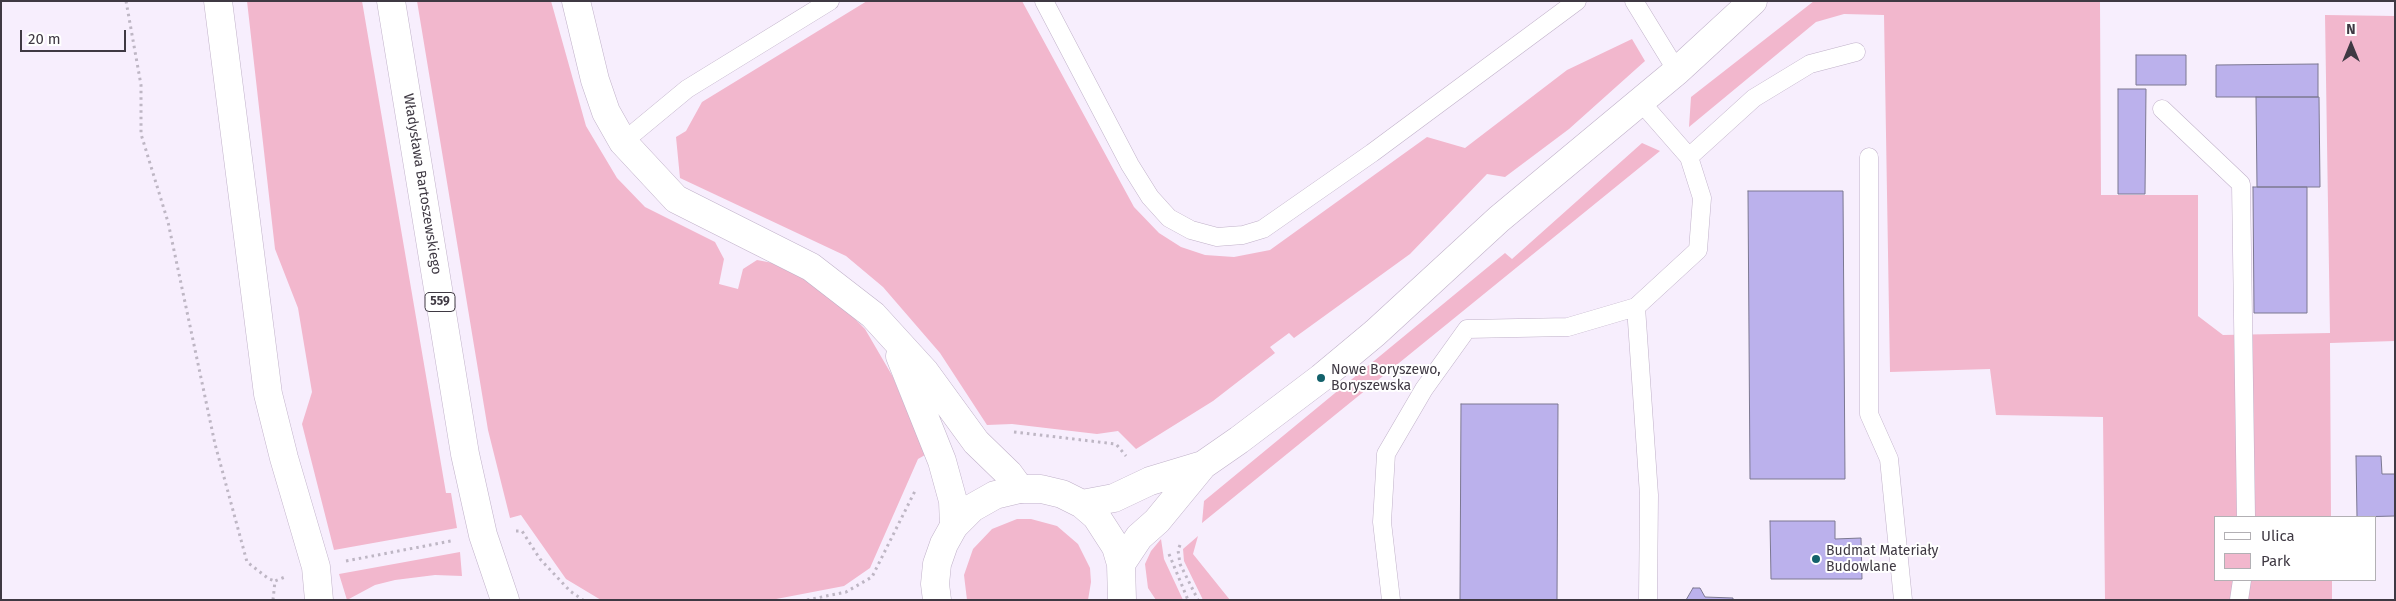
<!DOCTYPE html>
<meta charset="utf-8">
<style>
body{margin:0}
#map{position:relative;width:2396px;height:601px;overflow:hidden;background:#f7eefd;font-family:"Fira Sans",sans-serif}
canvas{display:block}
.frame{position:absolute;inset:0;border:2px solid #3f3943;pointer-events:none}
.legend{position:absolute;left:2214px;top:516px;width:162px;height:65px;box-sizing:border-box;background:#fff;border:1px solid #b2b0b4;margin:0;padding:6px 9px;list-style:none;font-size:15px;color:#3f3943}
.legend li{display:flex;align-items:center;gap:10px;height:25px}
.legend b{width:25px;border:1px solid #b2b0b4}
.north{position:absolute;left:2326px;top:20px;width:50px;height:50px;-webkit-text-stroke:4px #fff;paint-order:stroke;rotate:0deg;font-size:14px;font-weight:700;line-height:20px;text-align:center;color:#3f3943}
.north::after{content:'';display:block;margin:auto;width:18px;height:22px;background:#3f3943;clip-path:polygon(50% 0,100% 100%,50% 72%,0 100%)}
.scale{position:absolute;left:20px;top:30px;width:106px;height:22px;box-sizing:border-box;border:2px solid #3f3943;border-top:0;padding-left:6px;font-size:15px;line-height:18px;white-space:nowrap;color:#3f3943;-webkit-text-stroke:4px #fff;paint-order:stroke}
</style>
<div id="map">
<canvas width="2396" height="601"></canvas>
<div class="frame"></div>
<ul class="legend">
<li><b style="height:6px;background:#fff"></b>Ulica</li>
<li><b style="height:14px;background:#f2b7cd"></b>Park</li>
</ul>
<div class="north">N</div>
<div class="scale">20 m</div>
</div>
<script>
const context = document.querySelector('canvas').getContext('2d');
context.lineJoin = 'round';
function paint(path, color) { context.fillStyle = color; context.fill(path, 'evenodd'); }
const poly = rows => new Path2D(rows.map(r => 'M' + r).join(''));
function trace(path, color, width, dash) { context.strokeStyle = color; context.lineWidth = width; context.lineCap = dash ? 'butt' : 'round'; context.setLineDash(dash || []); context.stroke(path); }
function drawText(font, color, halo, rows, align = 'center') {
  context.font = font + ' "Fira Sans",sans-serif'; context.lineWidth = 4; context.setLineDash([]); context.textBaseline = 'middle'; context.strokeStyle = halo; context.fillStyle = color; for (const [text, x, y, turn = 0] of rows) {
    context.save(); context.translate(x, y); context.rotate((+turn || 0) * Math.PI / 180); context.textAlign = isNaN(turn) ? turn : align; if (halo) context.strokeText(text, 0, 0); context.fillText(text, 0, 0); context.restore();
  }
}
paint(poly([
 [247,1,362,1,446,493,451,493,457,528,334,550,302,424,312,392,298,308,275,249],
 [417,1,551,1,586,126,617,178,645,207,715,242,724,259,719,284,738,289,743,269,757,260,778,264,829,293,865,329,893,377,925,455,918,459,870,568,844,586,771,600,601,600,566,579,521,515,510,518,488,430],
 [867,1,1022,1,1134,207,1159,233,1181,247,1205,255,1234,257,1270,250,1427,137,1465,148,1567,70,1632,39,1645,61,1569,129,1505,177,1487,174,1410,254,1294,338,1289,333,1270,347,1275,353,1213,401,1136,449,1118,431,1097,434,1012,424,987,425,940,353,883,287,846,256,680,178,676,137,686,131,702,102],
 [1814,1,2100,1,2101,195,2198,195,2198,316,2223,335,2330,333,2325,15,2395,16,2395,341,2330,343,2331,517,2215,517,2215,580,2332,580,2332,600,2105,600,2103,417,1996,415,1990,369,1890,372,1884,15,1844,14,1816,22,1689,127,1691,97],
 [1642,143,1660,151,1202,523,1204,501,1505,253,1512,259],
 [1017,519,1031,519,1057,526,1078,544,1090,568,1091,582,1088,600,967,600,964,575,973,549,992,529],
 [1198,536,1193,554,1230,600,1203,600,1184,561,1183,549],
 [1161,539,1164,559,1183,600,1156,600,1148,588,1145,564,1151,551],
 [460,552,462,576,435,575,395,580,375,585,347,600,339,574]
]), '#f2b7cd');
const building = poly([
 [2136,55,2186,55,2186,85,2136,85,2136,55],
 [2318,64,2318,97,2216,97,2216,65,2318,64],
 [2118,89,2146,89,2145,194,2118,194,2118,89],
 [2256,97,2319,97,2320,187,2257,187,2256,97],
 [2253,187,2307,187,2307,313,2254,313,2253,187],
 [1748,191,1843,191,1845,479,1750,479,1748,191],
 [1461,404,1558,404,1557,600,1460,600,1461,404],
 [2356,456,2381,456,2382,474,2395,474,2395,516,2357,517,2356,456],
 [1770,521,1835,521,1835,539,1861,538,1862,579,1771,579,1770,521],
 [1693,588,1700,588,1705,597,1733,598,1733,600,1686,600,1693,588]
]);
paint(building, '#bbb1ec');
trace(building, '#7c7891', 1);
const service = poly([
 [1044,1,1130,165,1150,197,1169,218,1191,230,1217,237,1243,235,1263,229,1372,153,1577,1],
 [1634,1,1677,71],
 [1640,101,1689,157,1702,198,1698,250,1636,307,1649,495,1648,600],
 [2162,109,2241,184,2246,517],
 [623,142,687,89,830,1],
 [1689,157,1754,98,1810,64,1856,52],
 [1869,157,1869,414,1889,459,1903,600],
 [1391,600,1382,522,1386,454,1424,389,1467,329,1568,327,1636,307],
 [2239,600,2242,580]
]);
const minor = poly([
 [576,1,595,80,606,112,623,142,676,199,811,267,873,315,925,372,976,442,1009,474,1020,489],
 [900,356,942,461,953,501,954,526]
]);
const secondary = poly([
 [1082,504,1114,498,1150,481,1203,465],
 [1121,564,1139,537,1157,521,1203,465,1239,440,1321,378,1375,333,1499,219,1677,71,1753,1],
 [937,600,935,584,937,564,944,544,954,526,972,508,995,495,1020,489,1041,489,1062,494,1082,504,1096,516,1116,547,1121,564,1122,600]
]);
const primary = poly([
 [218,1,268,394,284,458,316,567,319,600],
 [391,1,465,454,483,535,505,600]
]);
trace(service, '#c0b1c9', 19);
trace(minor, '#c0b1c9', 29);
trace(secondary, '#c0b1c9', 29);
trace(primary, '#c0b1c9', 29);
trace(poly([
 [126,1,141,85,141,134,168,222,215,444,247,562,269,579,275,581],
 [1014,432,1116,444,1126,456],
 [516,531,522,531,540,559,570,591,583,600],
 [1180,545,1178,550,1180,564,1198,600],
 [1169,554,1188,600],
 [346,561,451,541],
 [273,600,275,581,285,577],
 [807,600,846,592,872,577,915,491]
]), '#beb6c4', 3, [2.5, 4]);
trace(service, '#fff', 18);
trace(minor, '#fff', 28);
trace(secondary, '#fff', 28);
trace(primary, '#fff', 28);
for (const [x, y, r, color] of [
 [1321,378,5,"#13616b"],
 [1816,559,5,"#13616b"]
]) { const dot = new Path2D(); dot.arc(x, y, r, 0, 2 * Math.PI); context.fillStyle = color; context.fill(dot); trace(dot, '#fff', 2); }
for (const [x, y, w] of [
 [440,302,30]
]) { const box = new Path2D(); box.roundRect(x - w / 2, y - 9.5, w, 19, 4); context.fillStyle = '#fff'; context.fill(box); trace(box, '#3f3943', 1); }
drawText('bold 12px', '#3f3943', null, [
 ["559",440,302]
]);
drawText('14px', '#3f3943', '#fff', [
 ["Władysława Bartoszewskiego",422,184,81]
]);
drawText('14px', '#3f3943', '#fff', [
 ["Nowe Boryszewo,",1331,370],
 ["Boryszewska",1331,386],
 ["Budmat Materiały",1826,551],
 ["Budowlane",1826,567]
], 'left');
</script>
